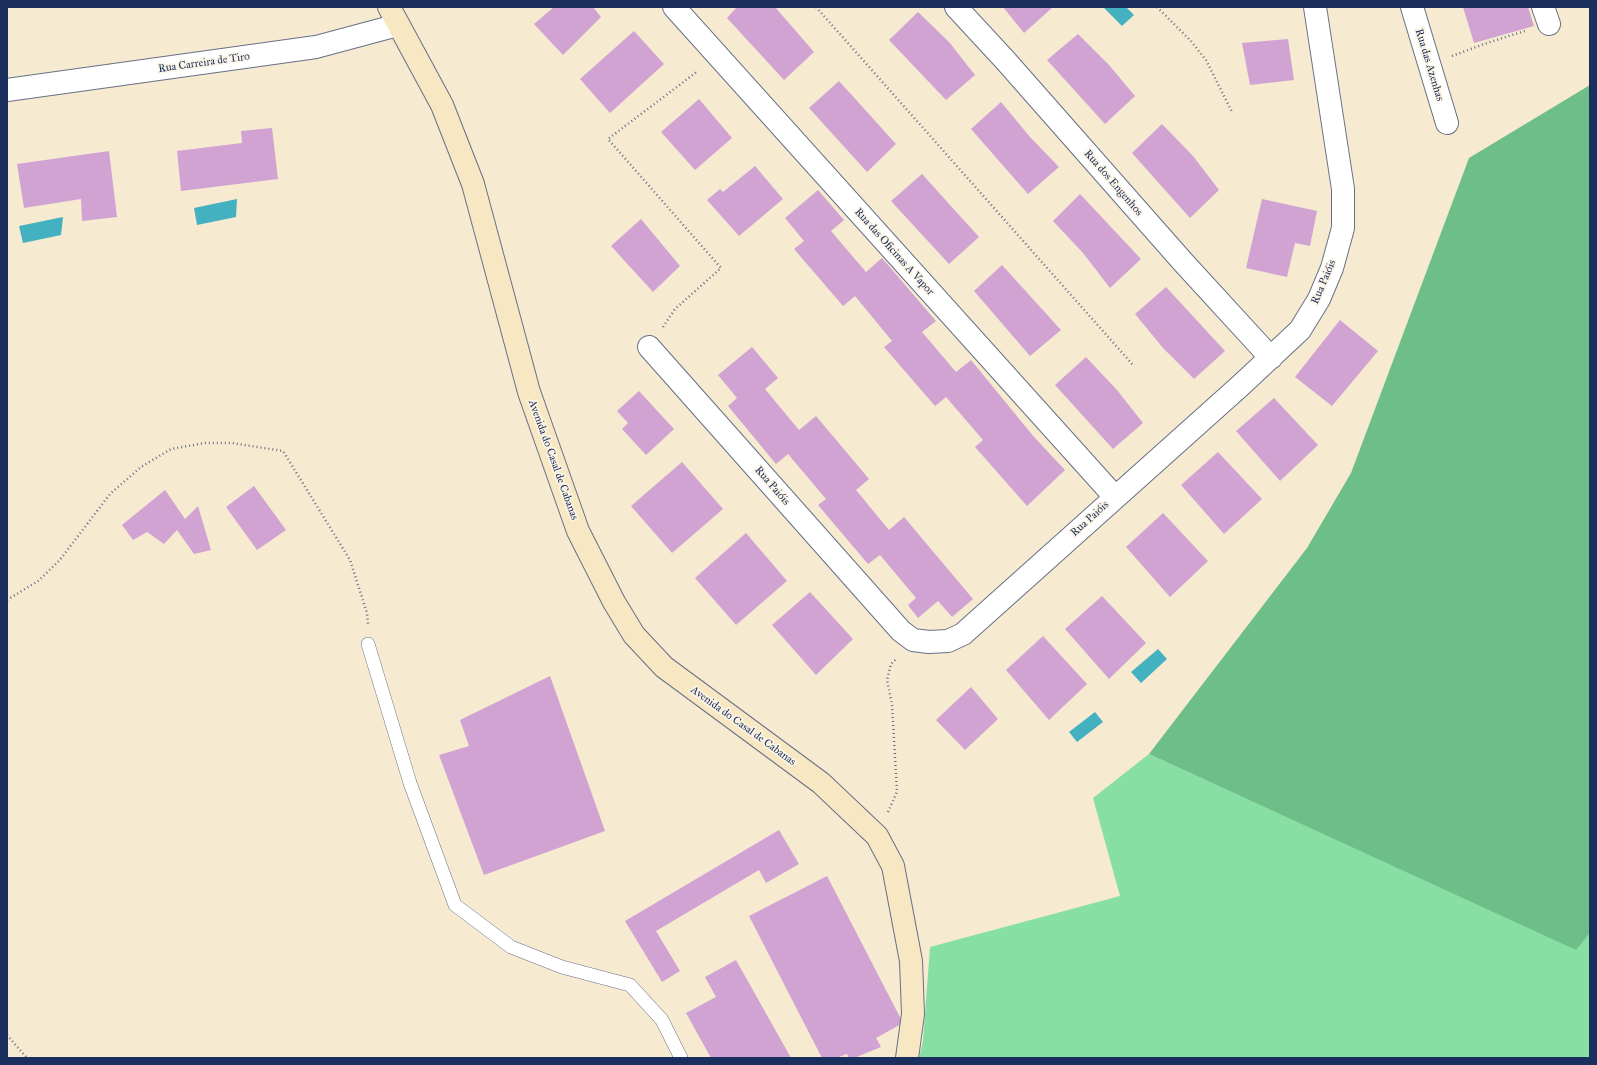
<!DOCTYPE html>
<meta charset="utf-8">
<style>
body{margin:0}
#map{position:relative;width:1597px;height:1065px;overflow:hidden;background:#f6ead1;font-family:"IM FELL Great Primer",serif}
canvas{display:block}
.frame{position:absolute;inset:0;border:8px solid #1b2f5e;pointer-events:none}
</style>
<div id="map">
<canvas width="1597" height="1065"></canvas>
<div class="frame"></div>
</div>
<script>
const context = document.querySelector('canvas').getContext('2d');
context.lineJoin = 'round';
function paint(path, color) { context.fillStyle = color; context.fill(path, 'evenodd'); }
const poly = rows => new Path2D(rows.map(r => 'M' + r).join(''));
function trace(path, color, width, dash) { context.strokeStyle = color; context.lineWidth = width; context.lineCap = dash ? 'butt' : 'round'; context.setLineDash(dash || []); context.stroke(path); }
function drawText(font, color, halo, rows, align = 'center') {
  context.font = font + ' "IM FELL Great Primer",serif'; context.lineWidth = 3.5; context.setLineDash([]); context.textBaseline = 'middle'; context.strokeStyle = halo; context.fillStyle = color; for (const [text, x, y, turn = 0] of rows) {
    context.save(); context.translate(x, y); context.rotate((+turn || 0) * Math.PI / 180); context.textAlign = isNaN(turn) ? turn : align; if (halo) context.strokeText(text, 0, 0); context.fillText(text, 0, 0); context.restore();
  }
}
paint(poly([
 [1149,754,1576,949,1590,933,1590,1058,919,1058,923,1041,930,947,1120,896,1093,798]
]), '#88dfa4');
paint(poly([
 [1590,85,1590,933,1576,950,1149,754,1307,548,1351,473,1469,158]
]), '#6ebe8a');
paint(poly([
 [1103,7,1126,7,1134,15,1122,26],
 [237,199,236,217,197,225,194,208],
 [63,217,61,235,23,243,19,226],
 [1158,649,1167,659,1141,683,1131,672],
 [1095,712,1103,722,1077,742,1069,732]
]), '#44b1c1');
paint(poly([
 [554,7,593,7,601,17,563,55,534,24],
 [737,7,775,7,814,52,784,80,727,18],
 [1003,7,1053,7,1024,33],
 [1463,7,1528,7,1534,26,1474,43],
 [918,12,949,42,975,75,946,100,889,40],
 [634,31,664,64,610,113,580,79],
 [1078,34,1109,65,1135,96,1105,124,1047,60],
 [1288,39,1294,80,1250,85,1242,43],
 [839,81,896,144,867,172,809,108],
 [699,99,732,138,695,170,661,132],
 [1001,102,1030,137,1059,167,1028,194,971,129],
 [1162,124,1193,156,1219,190,1190,218,1132,153],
 [272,128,278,179,181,191,177,151,242,143,241,131],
 [109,151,117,217,82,221,81,199,24,208,17,164],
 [755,166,783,199,739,236,707,200,720,189,723,192],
 [922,174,979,237,949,264,891,201],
 [818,190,844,220,831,231,866,272,882,258,936,321,922,332,956,372,971,360,1034,437,1065,470,1027,506,975,447,983,440,946,397,935,406,884,347,892,341,855,296,843,306,794,249,804,241,785,218],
 [1080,194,1141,259,1110,288,1083,253,1053,221],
 [1262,199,1317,211,1310,246,1295,243,1287,277,1246,268],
 [641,219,680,266,653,292,611,246],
 [1002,265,1061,330,1030,356,974,291],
 [1166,287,1225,351,1194,379,1163,348,1135,314],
 [1340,320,1378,351,1332,406,1295,377],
 [752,347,778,378,765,389,799,430,816,416,869,479,856,490,889,530,904,517,973,599,952,617,938,601,918,618,908,605,916,598,880,555,868,564,818,505,826,499,788,454,776,464,728,406,737,398,718,375],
 [1086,357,1117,390,1143,423,1113,449,1055,385],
 [639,391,674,429,646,455,622,429,628,423,617,411],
 [1274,398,1318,445,1280,481,1236,431],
 [1218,452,1262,499,1224,534,1181,485],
 [682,462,723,509,672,553,631,506],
 [254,486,286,530,257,550,226,507],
 [165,490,185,519,198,506,211,550,194,554,177,530,164,544,147,532,133,540,122,525],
 [1163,513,1208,561,1170,597,1126,547],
 [746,533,787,581,736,625,695,578],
 [810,592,853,639,816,675,772,625],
 [1102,596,1146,643,1109,679,1065,629],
 [1043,636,1087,684,1049,720,1006,670],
 [550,676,605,831,484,875,439,755,469,746,460,720],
 [971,687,998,719,965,750,936,720],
 [779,830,799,864,766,883,759,870,656,931,680,971,662,982,625,921],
 [827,876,903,1023,876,1038,881,1047,854,1058,849,1058,847,1054,836,1058,822,1058,749,916],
 [736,960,791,1058,711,1058,686,1013,716,997,705,977]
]), '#d0a3d3');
const lane = poly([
 [368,644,410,783,455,905,511,947,562,967,630,985,662,1020,681,1058]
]);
const street = poly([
 [674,7,1115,497],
 [956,7,1005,60,1183,262,1271,358],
 [1412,7,1447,123],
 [1543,7,1549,24],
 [7,90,316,47,398,25],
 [649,347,901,631,913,640,929,642,948,641,963,634,1240,386,1300,330,1319,299,1332,268,1343,228,1343,189,1315,7]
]);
const secondary = poly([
 [389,7,442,105,473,184,529,392,578,531,614,602,634,635,664,667,821,783,877,836,893,866,911,961,913,1014,907,1058]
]);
trace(lane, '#687086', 14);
trace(street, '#687086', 24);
trace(secondary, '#687086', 24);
trace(poly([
 [816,7,1133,365],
 [1157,7,1190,40,1206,60,1232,112],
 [1452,56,1487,43,1525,31],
 [663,327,675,309,721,268,608,139,698,71],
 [7,600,38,581,59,561,110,494,141,467,171,449,205,443,232,443,283,451,350,560,367,613,368,624],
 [888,812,897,792,892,704,887,680,891,664,897,658],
 [7,1035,27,1058]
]), '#687086', 2.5, [1, 3]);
trace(lane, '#fff', 13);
trace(street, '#fff', 22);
trace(secondary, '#f8e7c3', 22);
drawText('11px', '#1b2f5e', '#fcf5e5', [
 ["Rua Carreira de Tiro",204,63,-8],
 ["Rua das Azenhas",1429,65,73],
 ["Rua dos Engenhos",1113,183,49],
 ["Rua das Oficinas A Vapor",894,252,48],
 ["Rua Paióis",1324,282,-67],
 ["Avenida do Casal de Cabanas",553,460,70],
 ["Rua Paióis",772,486,49],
 ["Rua Paióis",1090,519,-42],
 ["Avenida do Casal de Cabanas",743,726,36]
]);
</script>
